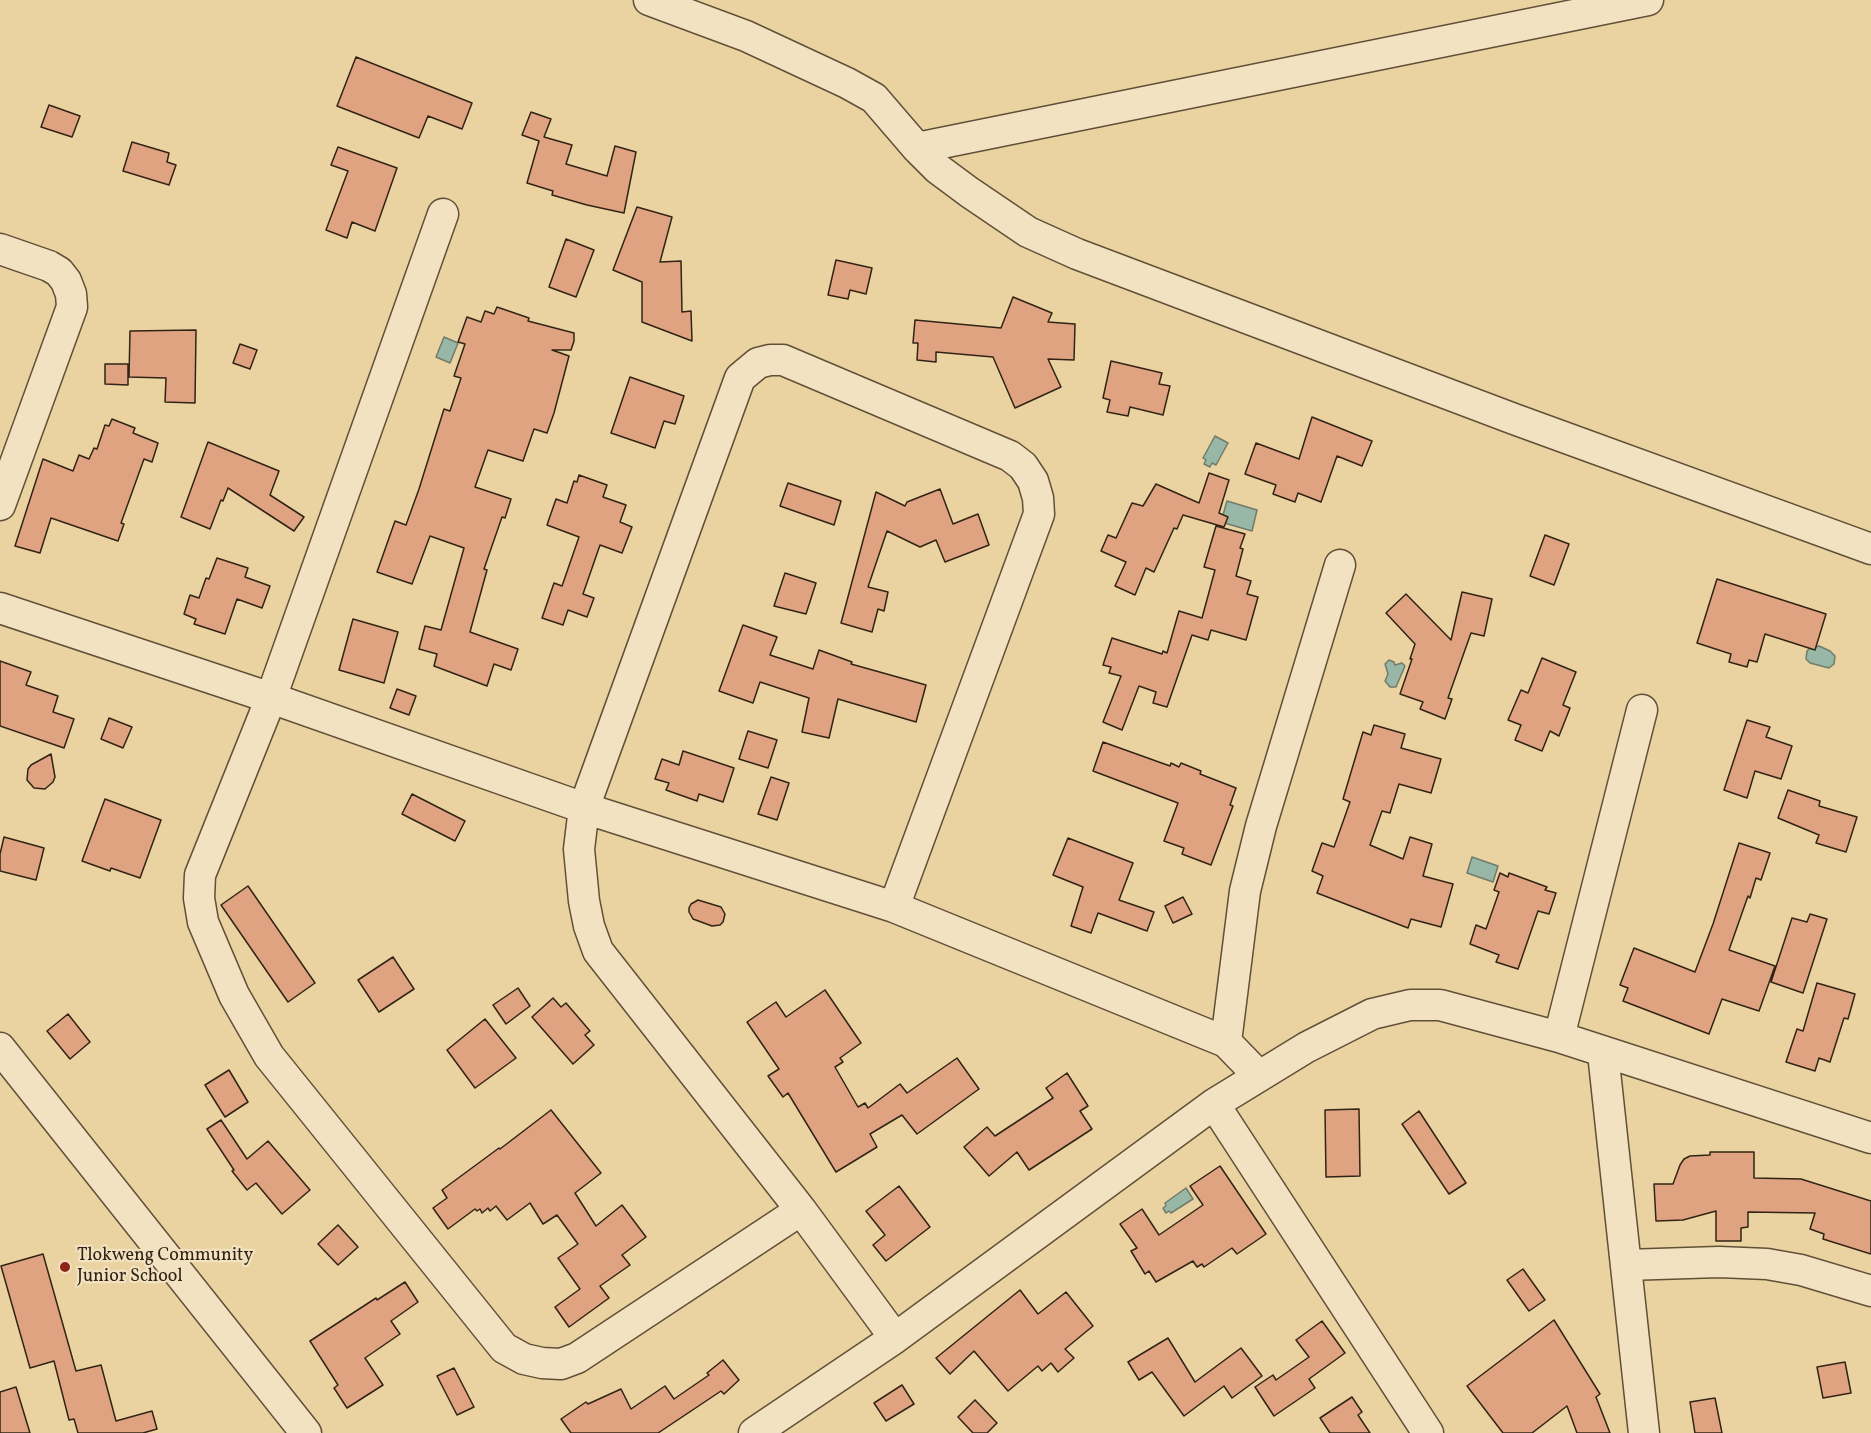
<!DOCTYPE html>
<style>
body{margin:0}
canvas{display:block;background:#ebd2a1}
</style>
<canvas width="1871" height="1433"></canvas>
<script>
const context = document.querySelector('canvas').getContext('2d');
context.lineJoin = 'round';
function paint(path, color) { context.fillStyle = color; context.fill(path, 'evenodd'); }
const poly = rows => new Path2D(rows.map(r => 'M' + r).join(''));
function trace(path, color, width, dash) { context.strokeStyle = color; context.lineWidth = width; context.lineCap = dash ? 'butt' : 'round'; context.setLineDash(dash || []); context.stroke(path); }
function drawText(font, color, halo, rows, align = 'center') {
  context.font = font + ' Vollkorn,serif'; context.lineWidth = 4.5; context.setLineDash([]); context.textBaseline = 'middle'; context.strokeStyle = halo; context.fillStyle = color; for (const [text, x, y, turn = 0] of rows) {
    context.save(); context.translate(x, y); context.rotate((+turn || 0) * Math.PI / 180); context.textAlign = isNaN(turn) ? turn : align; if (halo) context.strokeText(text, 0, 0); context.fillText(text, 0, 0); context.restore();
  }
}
const water = poly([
 [444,337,458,343,450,363,436,357,444,337],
 [1215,436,1228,443,1216,465,1212,463,1210,467,1204,464,1206,460,1203,458,1215,436],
 [1227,501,1257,510,1252,531,1221,522,1227,501],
 [1819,646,1830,651,1835,656,1834,664,1829,668,1810,663,1806,659,1807,651,1810,648,1819,646],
 [1389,660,1394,662,1395,665,1402,663,1405,666,1396,687,1390,687,1385,681,1388,674,1385,664,1389,660],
 [1472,857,1498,866,1493,882,1467,873,1472,857],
 [1186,1188,1193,1199,1171,1213,1169,1211,1166,1213,1163,1208,1166,1206,1165,1203,1186,1188]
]);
paint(water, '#98b7a7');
trace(water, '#6f7c6c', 1.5);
const building = poly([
 [356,57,472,103,462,129,428,116,419,138,337,106,356,57],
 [49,105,80,116,72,137,41,127,49,105],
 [531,112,551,119,544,137,572,145,566,164,607,176,615,146,636,152,624,213,587,205,552,195,553,191,527,183,539,141,522,135,531,112],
 [132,142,169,153,167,162,176,165,169,185,123,171,132,142],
 [338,147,397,168,375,231,352,222,347,238,326,230,348,171,331,165,338,147],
 [637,207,672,217,660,262,681,261,682,312,691,311,692,341,642,322,642,282,613,270,637,207],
 [566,239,594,250,576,297,549,287,566,239],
 [836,260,872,268,866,294,850,290,848,299,828,295,836,260],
 [1013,297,1052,313,1048,322,1075,324,1074,360,1048,359,1061,387,1015,408,993,357,936,352,936,362,917,360,918,343,913,343,915,320,1001,328,1013,297],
 [497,307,529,318,528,321,574,333,574,341,571,350,552,350,569,356,554,413,547,433,534,429,523,461,488,450,475,487,511,499,505,518,502,517,484,569,487,570,470,632,518,649,511,670,494,664,487,686,434,666,437,654,419,649,425,626,441,630,464,548,430,536,412,584,377,572,395,521,406,525,419,489,444,409,450,411,461,378,454,376,465,344,458,342,467,317,481,322,485,311,494,314,497,307],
 [196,330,195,403,165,402,166,378,129,377,130,331,196,330],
 [240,344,257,350,250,369,233,363,240,344],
 [1111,361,1162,373,1159,384,1170,386,1163,415,1130,407,1128,416,1107,412,1110,400,1103,398,1111,361],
 [105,364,128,364,128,385,105,384,105,364],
 [630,377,684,396,675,424,664,421,655,448,611,433,630,377],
 [1312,417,1372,441,1362,466,1337,456,1321,502,1298,493,1295,502,1273,494,1276,485,1245,474,1256,443,1299,459,1312,417],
 [112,419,135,428,133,433,158,443,152,462,144,459,121,523,124,524,118,541,51,518,40,553,15,546,43,459,73,471,79,455,89,459,94,448,97,449,105,425,109,426,112,419],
 [208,442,279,471,270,495,304,517,294,531,228,488,223,501,221,500,210,529,181,517,208,442],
 [1209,473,1229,480,1219,513,1228,517,1224,527,1183,515,1177,529,1174,528,1154,572,1146,568,1135,595,1115,586,1126,562,1101,551,1108,535,1116,538,1132,503,1143,506,1156,484,1199,503,1209,473],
 [579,475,607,485,603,497,626,505,620,522,632,527,622,553,600,545,583,594,594,598,587,617,568,610,563,625,542,618,554,583,562,586,579,537,547,525,556,499,567,503,574,481,577,482,579,475],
 [788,483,841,501,834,525,780,506,788,483],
 [940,489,953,524,978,514,989,545,945,562,936,540,920,547,887,531,868,587,888,592,884,611,878,609,872,632,841,623,876,492,905,506,907,502,940,489],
 [1216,526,1245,534,1240,548,1243,549,1236,576,1251,581,1247,594,1258,597,1246,640,1211,630,1208,640,1192,635,1167,707,1153,703,1156,692,1139,686,1122,730,1103,722,1121,676,1109,673,1111,667,1103,665,1112,638,1162,654,1163,651,1167,653,1179,611,1202,618,1215,570,1204,567,1216,526],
 [1545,535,1569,544,1554,585,1530,576,1545,535],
 [217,558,248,568,245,577,270,586,262,608,237,599,225,634,194,624,196,619,184,614,190,595,199,598,206,578,209,579,217,558],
 [785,573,816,583,806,614,774,606,785,573],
 [1717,579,1826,614,1815,650,1765,634,1757,662,1749,660,1747,667,1729,662,1731,654,1697,643,1717,579],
 [1462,592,1492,599,1484,636,1471,633,1448,698,1452,699,1445,719,1420,709,1423,702,1400,694,1412,659,1410,659,1415,644,1386,613,1406,594,1451,640,1462,592],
 [353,619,398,632,384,683,339,670,353,619],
 [743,625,777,637,770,655,813,669,819,650,852,662,851,664,926,685,916,722,838,699,829,738,802,732,809,698,760,682,753,703,719,691,743,625],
 [1542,658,1576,672,1563,705,1570,708,1559,736,1550,731,1542,751,1515,740,1521,725,1508,720,1521,690,1528,693,1542,658],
 [0,661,31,672,26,685,58,696,53,712,74,719,64,748,0,726,0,661],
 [397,689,416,696,409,715,390,708,397,689],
 [109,718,132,727,123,748,101,739,109,718],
 [1747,720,1770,727,1766,737,1792,746,1781,779,1755,771,1747,798,1724,790,1747,720],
 [1374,725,1405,734,1401,748,1441,759,1431,793,1399,784,1390,813,1382,811,1370,845,1403,859,1410,837,1432,844,1423,876,1453,884,1441,927,1411,919,1408,928,1317,893,1323,876,1312,871,1322,843,1334,847,1350,802,1343,799,1363,732,1371,735,1374,725],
 [748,731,777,740,768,768,739,759,748,731],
 [1103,742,1170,766,1171,763,1179,767,1181,763,1201,771,1200,774,1236,788,1230,805,1233,806,1211,865,1182,854,1184,848,1164,841,1178,803,1093,771,1103,742],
 [683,751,734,768,723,802,699,794,697,801,666,790,669,783,655,779,662,759,679,765,683,751],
 [51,754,55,777,53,782,45,789,34,788,27,780,28,769,31,765,51,754],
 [771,777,789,783,777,820,758,814,771,777],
 [1788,790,1820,801,1819,806,1857,817,1846,852,1816,843,1819,835,1778,818,1788,790],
 [412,794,465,821,455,841,402,814,412,794],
 [105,799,161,820,140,878,111,868,110,871,82,861,105,799],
 [4,837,44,848,36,880,0,871,0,854,4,837],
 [1068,838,1133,863,1119,900,1154,912,1147,931,1098,913,1091,933,1071,926,1083,887,1053,875,1068,838],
 [1739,843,1770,853,1761,880,1756,878,1750,898,1748,896,1729,950,1775,966,1759,1011,1722,999,1709,1034,1623,1001,1628,988,1620,985,1634,948,1695,972,1713,924,1739,843],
 [1500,873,1508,877,1509,873,1547,887,1545,890,1556,893,1549,914,1538,911,1518,969,1496,962,1499,955,1470,944,1476,925,1486,929,1499,892,1494,890,1500,873],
 [248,886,315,983,288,1002,221,905,248,886],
 [1183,897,1192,914,1173,923,1165,906,1183,897],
 [698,900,721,907,725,914,723,922,720,925,712,926,693,919,689,912,689,908,691,904,698,900],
 [1810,914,1827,919,1803,993,1771,982,1792,918,1807,922,1810,914],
 [393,957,414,989,379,1012,358,980,393,957],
 [1817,983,1855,994,1848,1019,1844,1018,1830,1062,1819,1058,1815,1071,1786,1062,1797,1029,1803,1031,1817,983],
 [518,988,530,1006,506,1024,493,1005,518,988],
 [825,990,861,1043,840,1058,843,1062,835,1067,858,1107,865,1103,868,1108,900,1084,907,1093,957,1058,979,1089,917,1134,902,1115,870,1134,877,1147,836,1172,788,1093,783,1097,768,1076,779,1069,747,1022,776,1002,786,1017,825,990],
 [553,998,561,1007,566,1003,590,1031,585,1035,594,1045,573,1064,532,1017,553,998],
 [68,1014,90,1042,70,1059,47,1031,68,1014],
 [485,1019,516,1058,475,1088,447,1050,485,1019],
 [229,1070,248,1102,225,1117,205,1085,229,1070],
 [1067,1073,1088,1106,1080,1111,1092,1129,1029,1170,1017,1152,989,1176,964,1147,987,1127,995,1136,1053,1098,1046,1088,1067,1073],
 [1359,1109,1360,1176,1326,1177,1325,1110,1359,1109],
 [551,1110,601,1173,575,1193,596,1226,622,1205,646,1237,622,1255,630,1265,600,1286,609,1298,569,1327,555,1307,580,1289,558,1258,578,1244,557,1215,543,1224,530,1203,507,1220,496,1206,490,1211,488,1208,482,1213,480,1209,477,1211,475,1209,448,1229,433,1208,447,1198,442,1190,499,1148,500,1149,551,1110],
 [1419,1111,1466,1183,1449,1194,1402,1124,1419,1111],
 [221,1120,247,1159,268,1141,310,1190,282,1214,256,1183,247,1190,232,1171,234,1170,207,1129,221,1120],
 [1710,1152,1754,1152,1754,1178,1801,1179,1871,1201,1871,1254,1823,1239,1824,1234,1810,1229,1815,1213,1748,1212,1748,1227,1741,1228,1741,1241,1716,1241,1716,1211,1683,1220,1656,1221,1654,1184,1673,1184,1680,1165,1684,1159,1690,1156,1710,1155,1710,1152],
 [1220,1166,1266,1234,1237,1254,1232,1248,1204,1267,1202,1264,1197,1267,1193,1261,1156,1282,1149,1271,1145,1274,1131,1251,1137,1248,1120,1224,1142,1209,1159,1235,1203,1205,1190,1186,1220,1166],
 [899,1186,930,1227,886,1261,873,1245,885,1235,866,1211,899,1186],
 [338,1225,358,1247,338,1265,318,1244,338,1225],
 [43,1254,76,1371,101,1365,116,1421,152,1411,157,1429,143,1433,78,1433,74,1419,69,1420,54,1361,30,1368,1,1266,43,1254],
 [1523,1269,1545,1300,1529,1311,1507,1280,1523,1269],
 [405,1282,418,1302,391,1321,400,1334,365,1358,383,1385,347,1408,334,1388,338,1385,310,1341,376,1298,377,1300,405,1282],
 [1020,1290,1038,1314,1066,1292,1093,1326,1065,1349,1074,1358,1058,1372,1051,1363,1042,1371,1038,1366,1008,1391,974,1351,950,1374,936,1358,1020,1290],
 [1554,1320,1600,1394,1596,1397,1610,1433,1577,1433,1567,1406,1532,1433,1503,1433,1467,1386,1554,1320],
 [1322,1321,1345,1353,1309,1379,1315,1388,1274,1416,1255,1387,1273,1375,1276,1380,1309,1357,1296,1340,1322,1321],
 [1168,1338,1195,1382,1241,1348,1262,1376,1232,1398,1224,1386,1184,1416,1152,1372,1139,1380,1128,1362,1168,1338],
 [723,1360,739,1380,724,1394,721,1391,658,1433,571,1433,561,1419,586,1402,588,1404,621,1389,631,1409,665,1386,674,1399,709,1375,707,1373,723,1360],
 [1845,1362,1851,1393,1823,1398,1817,1367,1845,1362],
 [454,1368,474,1407,457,1415,437,1376,454,1368],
 [902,1385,914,1404,886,1421,874,1403,902,1385],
 [16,1387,30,1433,0,1433,0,1392,16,1387],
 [1352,1397,1362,1412,1358,1415,1370,1433,1330,1433,1320,1418,1352,1397],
 [1715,1398,1722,1433,1695,1433,1690,1402,1715,1398],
 [975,1400,997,1423,987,1433,973,1433,958,1417,975,1400]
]);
paint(building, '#e0a382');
trace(building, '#312414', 1.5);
const minor = poly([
 [649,0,746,36,847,83,874,98,917,148,938,169,969,192,1028,232,1077,254,1514,419,1871,549],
 [917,148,1648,0],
 [443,214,271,698,200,875,199,898,203,922,234,995,269,1056,504,1348,524,1359,542,1363,561,1364,577,1358,801,1210],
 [0,249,49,266,59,272,66,281,71,294,72,307,0,505],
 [0,608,271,698,584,808,894,907,1226,1042,1259,1076],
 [894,907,1039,514,1038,498,1033,481,1023,466,1010,456,783,360,770,360,758,363,740,378,584,808,579,849,584,901,589,926,598,951,801,1210,895,1338],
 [1559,1037,1642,710],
 [1226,1042,1245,891,1261,826,1340,565],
 [0,1048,306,1433],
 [1603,1053,1644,1433],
 [1214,1104,1428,1433],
 [1626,1265,1719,1262,1767,1264,1801,1270,1871,1291],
 [754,1433,895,1338,1214,1104,1307,1047,1372,1014,1410,1005,1440,1005,1559,1037,1871,1138]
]);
trace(minor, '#605037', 33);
trace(minor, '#f2e2c2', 30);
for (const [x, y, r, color] of [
 [65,1267,6,"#8f2418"]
]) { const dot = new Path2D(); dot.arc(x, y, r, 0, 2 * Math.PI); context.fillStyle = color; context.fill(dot); trace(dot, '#f2e2c2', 2); }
drawText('18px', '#312414', '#f2e2c2', [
 ["Tlokweng Community",77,1257],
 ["Junior School",77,1278]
], 'left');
</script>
